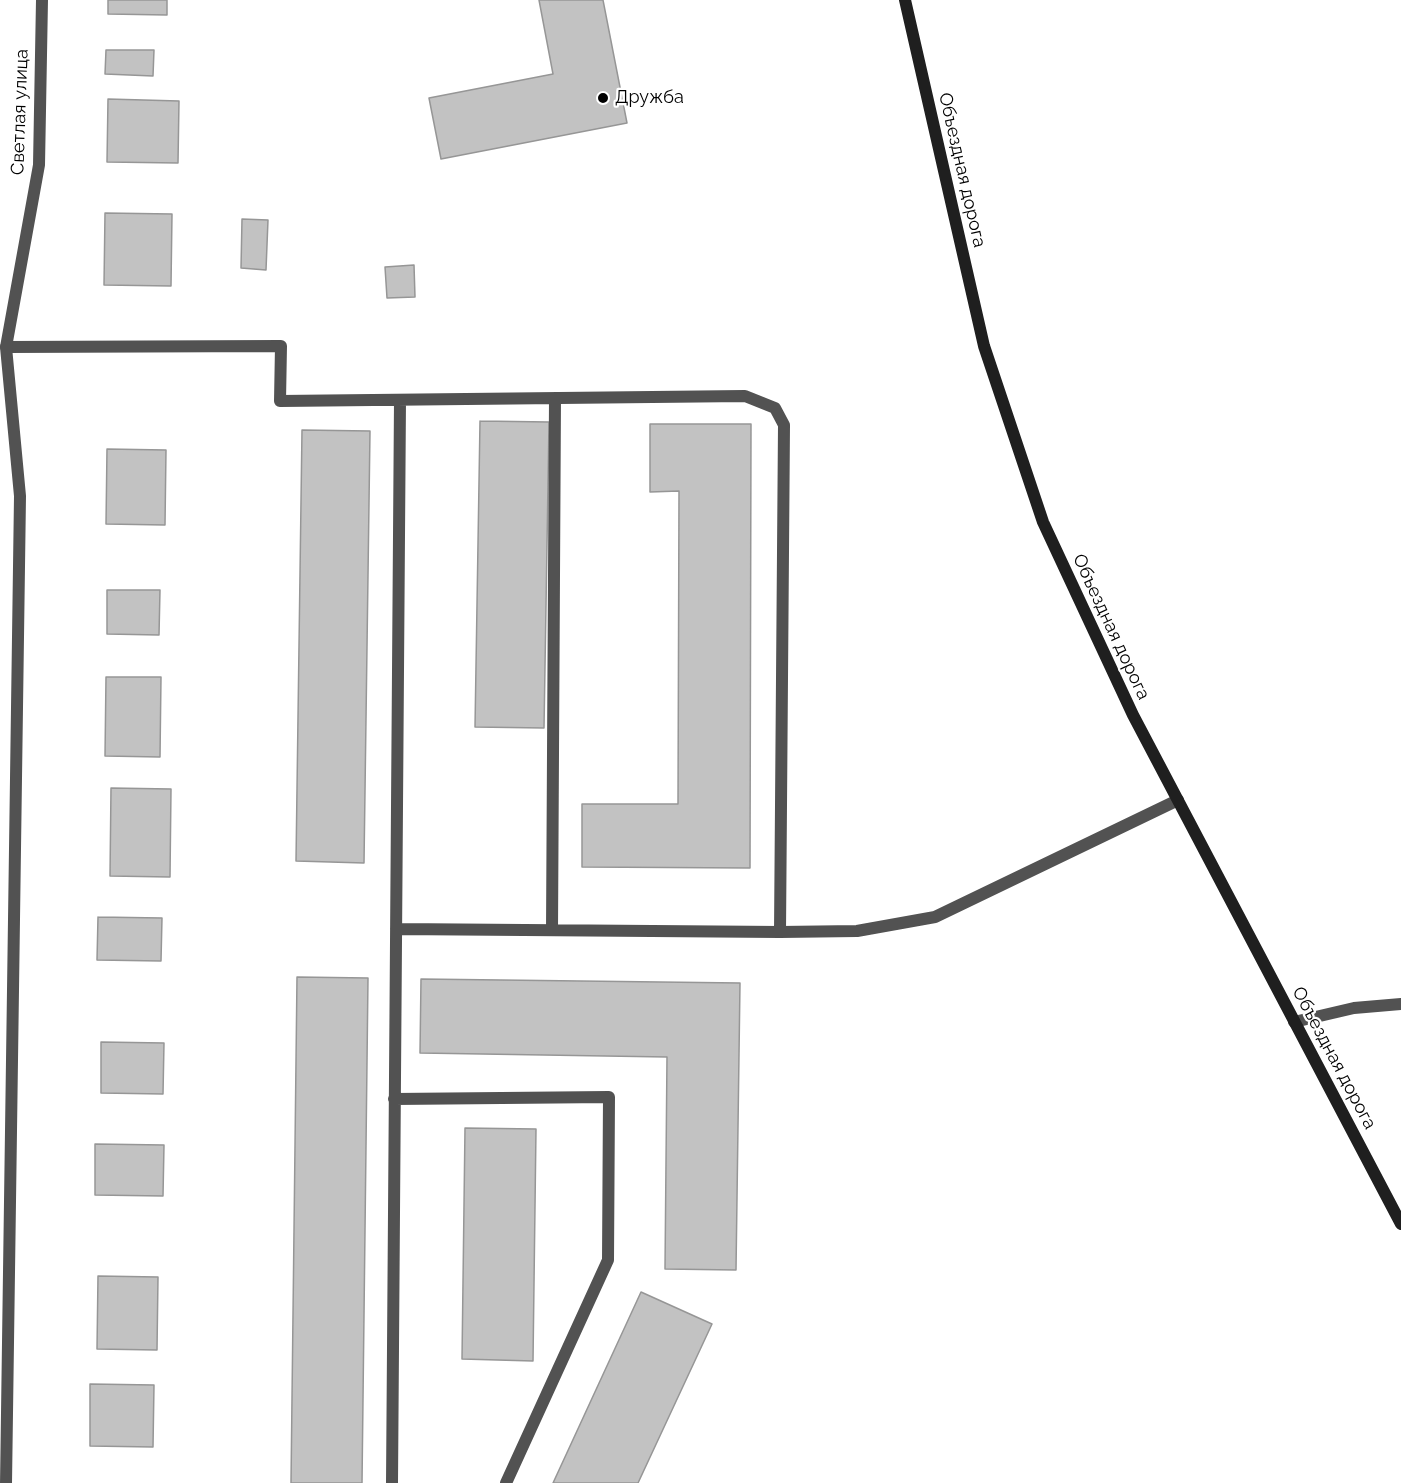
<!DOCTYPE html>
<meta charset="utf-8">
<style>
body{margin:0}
canvas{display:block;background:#fff}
</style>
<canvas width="1401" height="1483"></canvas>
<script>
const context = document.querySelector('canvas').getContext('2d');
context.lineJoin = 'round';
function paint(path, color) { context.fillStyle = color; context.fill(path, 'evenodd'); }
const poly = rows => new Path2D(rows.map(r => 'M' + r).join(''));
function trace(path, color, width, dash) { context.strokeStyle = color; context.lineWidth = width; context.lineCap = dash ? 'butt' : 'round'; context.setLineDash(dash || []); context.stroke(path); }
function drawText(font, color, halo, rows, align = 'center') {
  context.font = font + ' Raleway,sans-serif'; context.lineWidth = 4.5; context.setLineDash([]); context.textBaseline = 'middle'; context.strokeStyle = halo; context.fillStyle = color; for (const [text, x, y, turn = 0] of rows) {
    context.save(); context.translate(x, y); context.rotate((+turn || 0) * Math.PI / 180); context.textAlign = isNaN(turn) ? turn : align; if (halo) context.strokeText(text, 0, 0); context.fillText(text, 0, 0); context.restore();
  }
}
const building = poly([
 [108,0,167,0,167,15,108,14,108,0],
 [539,0,603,0,627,123,441,159,429,98,553,74,539,0],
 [106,50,154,50,153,76,105,74,106,50],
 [108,99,179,101,178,163,107,162,108,99],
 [105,213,172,214,171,286,104,285,105,213],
 [242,219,268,220,266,270,241,268,242,219],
 [414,265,415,297,387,298,385,267,414,265],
 [480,421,549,422,544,728,475,727,480,421],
 [650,424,751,424,750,868,582,867,582,804,678,804,679,491,650,492,650,424],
 [302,430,370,431,364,863,296,861,302,430],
 [107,449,166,450,165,525,106,524,107,449],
 [107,590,160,590,159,635,107,634,107,590],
 [106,677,161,677,160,757,105,756,106,677],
 [111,788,171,789,170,877,110,876,111,788],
 [98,917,162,918,161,961,97,960,98,917],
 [297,977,368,978,362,1483,291,1483,297,977],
 [421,979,740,983,736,1270,665,1269,667,1057,420,1053,421,979],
 [101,1042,164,1043,163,1094,101,1093,101,1042],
 [465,1128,536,1129,533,1361,462,1359,465,1128],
 [95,1144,164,1145,163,1196,95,1195,95,1144],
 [98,1276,158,1277,157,1350,97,1349,98,1276],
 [641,1292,712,1324,638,1483,553,1483,641,1292],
 [90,1384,154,1385,153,1447,90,1446,90,1384]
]);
paint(building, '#c2c2c2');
trace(building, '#969696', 1.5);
trace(poly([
 [6,347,281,346,280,401,745,396,775,408,784,425,780,932],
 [396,929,780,932,857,931,935,917,1178,800],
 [552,930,555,398],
 [1294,1022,1354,1008,1401,1004],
 [394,1099,609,1097,608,1260,506,1483],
 [392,1483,400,400]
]), '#525252', 12);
trace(poly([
 [6,1483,20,496,6,347,39,165,42,0]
]), '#525252', 12);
trace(poly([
 [905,0,984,346,1043,522,1133,715,1401,1224]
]), '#1f1f1f', 12);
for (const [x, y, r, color] of [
 [603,98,6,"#000"]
]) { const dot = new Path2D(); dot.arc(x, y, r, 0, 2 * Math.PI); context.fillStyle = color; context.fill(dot); trace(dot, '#fff', 2); }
drawText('18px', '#000', '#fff', [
 ["Дружба",615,98]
], 'left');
drawText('18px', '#000', '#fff', [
 ["Светлая улица",20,112,-88],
 ["Объездная дорога",962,170,77],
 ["Объездная дорога",1111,627,65],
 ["Объездная дорога",1334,1058,62]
]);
</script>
